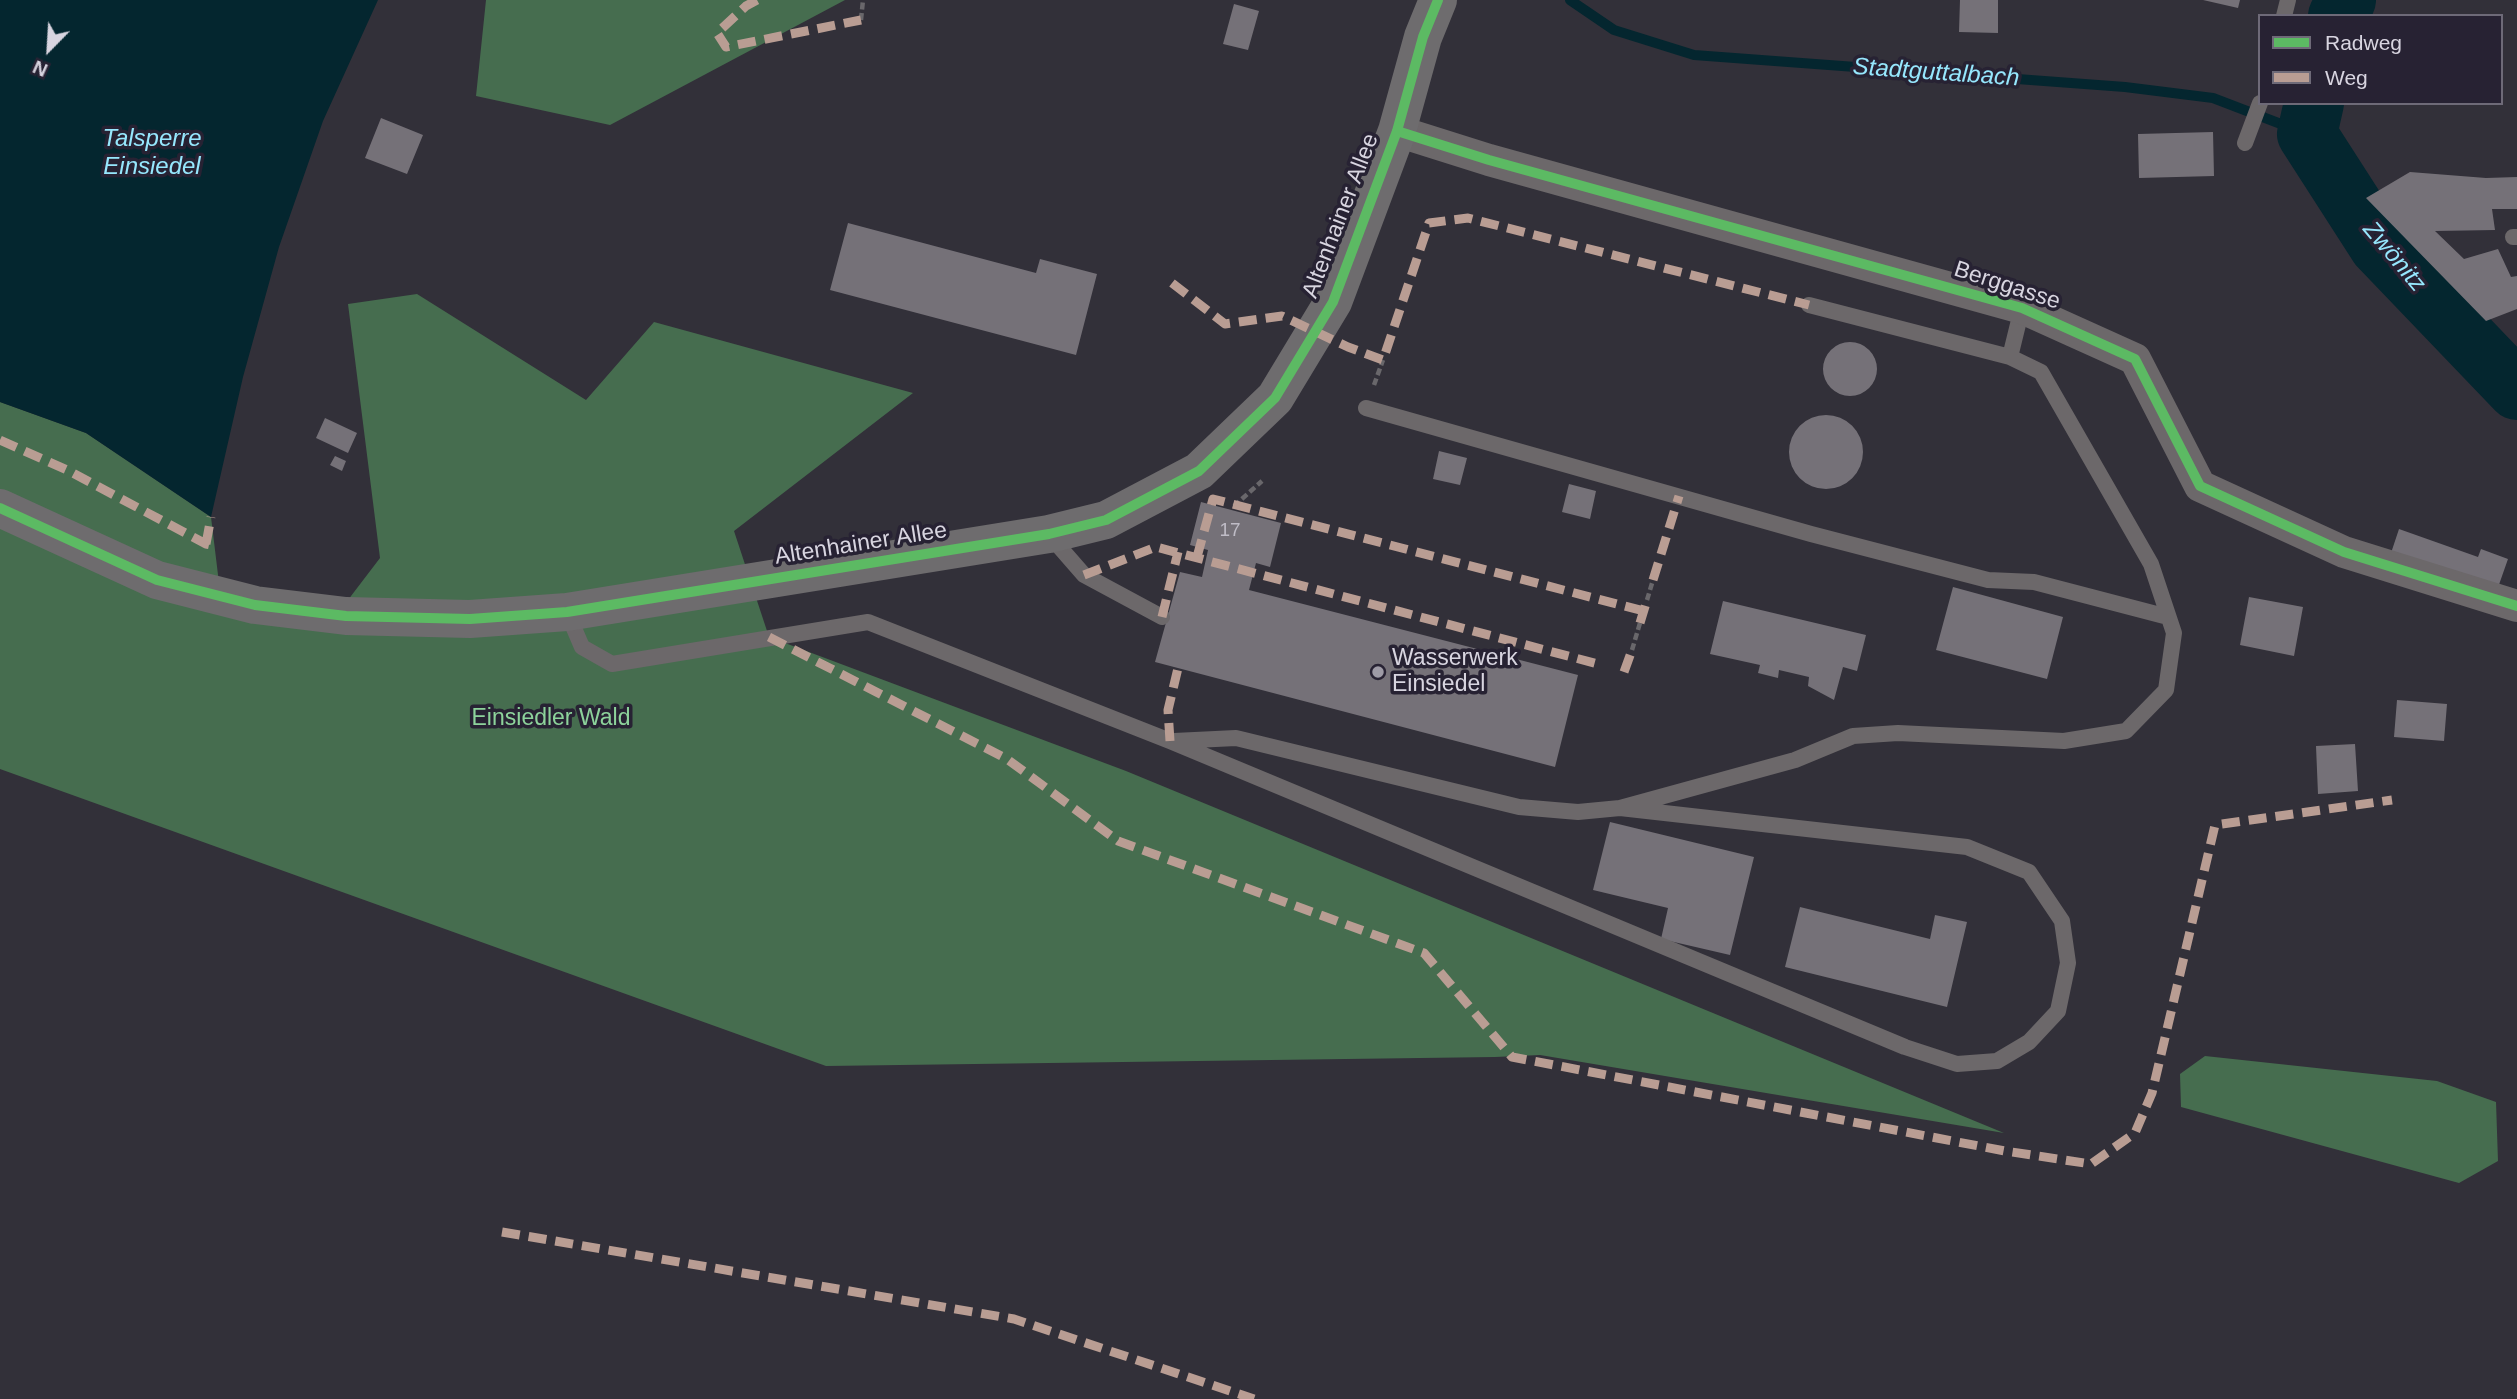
<!DOCTYPE html>
<meta charset="utf-8">
<style>
body{margin:0}
#map{position:relative;width:2517px;height:1399px;overflow:hidden;background:#323039;font-family:Helvetica,sans-serif}
canvas{display:block}
.legend{position:absolute;left:2258px;top:14px;width:245px;height:91px;box-sizing:border-box;background:#272233;border:2px solid #6e6a78;margin:0;padding:9px 12px;list-style:none;font-size:21px;color:#d8d5e0}
.legend li{display:flex;align-items:center;gap:14px;height:35px}
.legend b{width:35px;border:2px solid #6e6a78}
.north{position:absolute;left:14px;top:14px;width:70px;height:70px;-webkit-text-stroke:5px #272233;paint-order:stroke;rotate:204deg;font-size:19px;font-weight:700;line-height:28px;text-align:center;color:#d8d5e0}
.north::after{content:'';display:block;margin:auto;width:24px;height:32px;background:#d8d5e0;clip-path:polygon(50% 0,100% 100%,50% 72%,0 100%)}
</style>
<div id="map">
<canvas width="2517" height="1399"></canvas>
<ul class="legend">
<li><b style="height:9px;background:#5cba63"></b>Radweg</li>
<li><b style="height:9px;background:#b99d93"></b>Weg</li>
</ul>
<div class="north">N</div>
</div>
<script>
const context = document.querySelector('canvas').getContext('2d');
context.lineJoin = 'round';
function paint(path, color) { context.fillStyle = color; context.fill(path, 'evenodd'); }
const poly = rows => new Path2D(rows.map(r => 'M' + r).join(''));
function trace(path, color, width, dash) { context.strokeStyle = color; context.lineWidth = width; context.lineCap = dash ? 'butt' : 'round'; context.setLineDash(dash || []); context.stroke(path); }
function drawText(font, color, halo, rows, align = 'center') {
  context.font = font + ' Helvetica,sans-serif'; context.lineWidth = 7; context.setLineDash([]); context.textBaseline = 'middle'; context.strokeStyle = halo; context.fillStyle = color; for (const [text, x, y, turn = 0] of rows) {
    context.save(); context.translate(x, y); context.rotate((+turn || 0) * Math.PI / 180); context.textAlign = isNaN(turn) ? turn : align; if (halo) context.strokeText(text, 0, 0); context.fillText(text, 0, 0); context.restore();
  }
}
paint(poly([
 [486,0,845,0,610,125,476,96],
 [417,294,586,400,654,322,913,393,734,531,769,637,1126,771,2004,1133,1540,1055,1495,1057,826,1066,0,769,0,402,86,433,211,517,219,583,335,617,380,558,348,304],
 [2205,1056,2437,1081,2496,1102,2498,1161,2459,1183,2181,1107,2180,1074]
]), '#466d4f');
paint(poly([
 [0,0,378,0,323,121,279,247,243,377,211,517,86,433,0,402]
]), '#04262f');
trace(poly([
 [1570,0,1614,30,1694,55,2125,87,2213,98,2307,134]
]), '#04262f', 10);
trace(poly([
 [2338,16,2346,0],
 [2314,103,2307,134,2379,246,2517,390]
]), '#04262f', 60);
paint(poly([
 [1960,0,1998,0,1998,33,1959,32],
 [2203,0,2240,0,2238,8],
 [1234,4,1259,11,1248,50,1223,44],
 [381,118,423,135,407,174,365,158],
 [2213,132,2214,176,2139,178,2138,134],
 [2410,172,2486,178,2517,177,2517,209,2492,209,2495,230,2435,231,2464,259,2498,249,2511,277,2517,276,2517,309,2486,321,2366,198],
 [848,223,1036,273,1040,259,1097,274,1076,355,830,290],
 '1823 369a27 27 0 1 1 54 0a27 27 0 1 1-54 0Z',
 '1789 452a37 37 0 1 1 74 0a37 37 0 1 1-74 0Z',
 [325,418,357,433,348,453,316,438],
 [1439,451,1467,458,1460,485,1433,479],
 [335,456,346,461,342,471,330,465],
 [1569,484,1596,491,1590,519,1562,512],
 [1201,502,1281,523,1270,567,1256,563,1249,590,1578,675,1555,767,1155,662,1180,572,1202,577,1208,550,1190,545],
 [2399,529,2478,557,2481,549,2508,559,2495,596,2389,559],
 [1953,587,2063,617,2047,679,1936,650],
 [2249,597,2303,607,2294,656,2240,645],
 [1723,601,1866,635,1857,671,1843,667,1834,700,1808,686,1809,677,1779,670,1778,678,1758,673,1760,665,1710,654],
 [2397,700,2447,704,2444,741,2394,737],
 [2355,744,2358,791,2318,794,2316,746],
 [1610,822,1754,857,1730,955,1661,939,1668,908,1593,890],
 [1800,907,1930,939,1935,915,1967,922,1947,1007,1785,967]
]), '#757178');
trace(poly([
 [861,20,863,0],
 [1374,385,1383,360],
 [1234,506,1262,481],
 [1647,600,1653,580],
 [1632,650,1640,623]
]), '#69676b', 4.5, [7, 3.5]);
trace(poly([
 [2284,16,2288,0],
 [2245,143,2260,103],
 [2513,237,2517,237],
 [1809,305,2010,357],
 [1366,408,1811,534,1988,580,2034,582,2168,617],
 [1050,536,1084,575,1162,617],
 [567,612,582,647,612,664,868,622,1170,741,1905,1047,1957,1064,1997,1061,2029,1042,2058,1011,2068,963,2062,921,2029,872,1967,847,1620,808],
 [1174,741,1236,738,1519,807,1578,812,1620,808,1795,760,1853,736,1898,733,2064,741,2126,731,2166,690,2174,633,2151,564,2041,372,2010,357,2022,308]
]), '#6c686a', 16);
trace(poly([
 [1397,131,1489,160,2022,308,2135,359,2200,486,2344,552,2517,606]
]), '#6c686a', 32);
trace(poly([
 [0,508,157,580,255,605,346,616,470,619,567,612,1049,534,1106,520,1199,471,1275,398,1333,302,1397,131,1423,37,1438,0]
]), '#6e6c6e', 38);
trace(poly([
 [757,0,746,6,717,33,726,47,861,20],
 [1172,283,1225,324,1282,316,1348,347,1383,360,1429,223,1468,218,1809,305],
 [0,440,67,470,206,544,215,546],
 [206,544,211,517],
 [1197,557,1213,499,1644,611],
 [1084,575,1156,547,1598,664],
 [1653,580,1679,496],
 [1162,617,1178,552],
 [1640,623,1647,600],
 [769,637,1007,759,1118,841,1424,953,1512,1057,2005,1151,2091,1164,2135,1133,2152,1093,2215,825,2392,800],
 [1624,672,1632,650],
 [1170,741,1168,710,1178,668],
 [502,1232,1014,1319,1254,1399]
]), '#b99d93', 9, [18, 9]);
trace(poly([
 [1397,131,1489,160,2022,308,2135,359,2200,486,2344,552,2517,606],
 [0,508,157,580,255,605,346,616,470,619,567,612,1049,534,1106,520,1199,471,1275,398,1333,302,1397,131,1423,37,1438,0]
]), '#5cba63', 10);
for (const [x, y, r, color] of [
 [1378,672,7,"#9e9ba6"]
]) { const dot = new Path2D(); dot.arc(x, y, r, 0, 2 * Math.PI); context.fillStyle = color; context.fill(dot); trace(dot, '#272233', 2.5); }
drawText('19px', '#bfbcc6', null, [
 ["17",1230,531]
]);
drawText('23px', '#d8d5e0', '#272233', [
 ["Altenhainer Allee",1341,216,-69],
 ["Berggasse",2007,286,18],
 ["Altenhainer Allee",861,544,-9]
]);
drawText('23px', '#d8d5e0', '#272233', [
 ["Wasserwerk",1392,659],
 ["Einsiedel",1392,685]
], 'left');
drawText('23px', '#8dd39b', '#272233', [
 ["Einsiedler Wald",551,719]
]);
drawText('italic 24px', '#96e7fd', '#272233', [
 ["Stadtguttalbach",1936,73,4],
 ["Talsperre",152,139],
 ["Einsiedel",152,167],
 ["Zwönitz",2394,257,50]
]);
</script>
